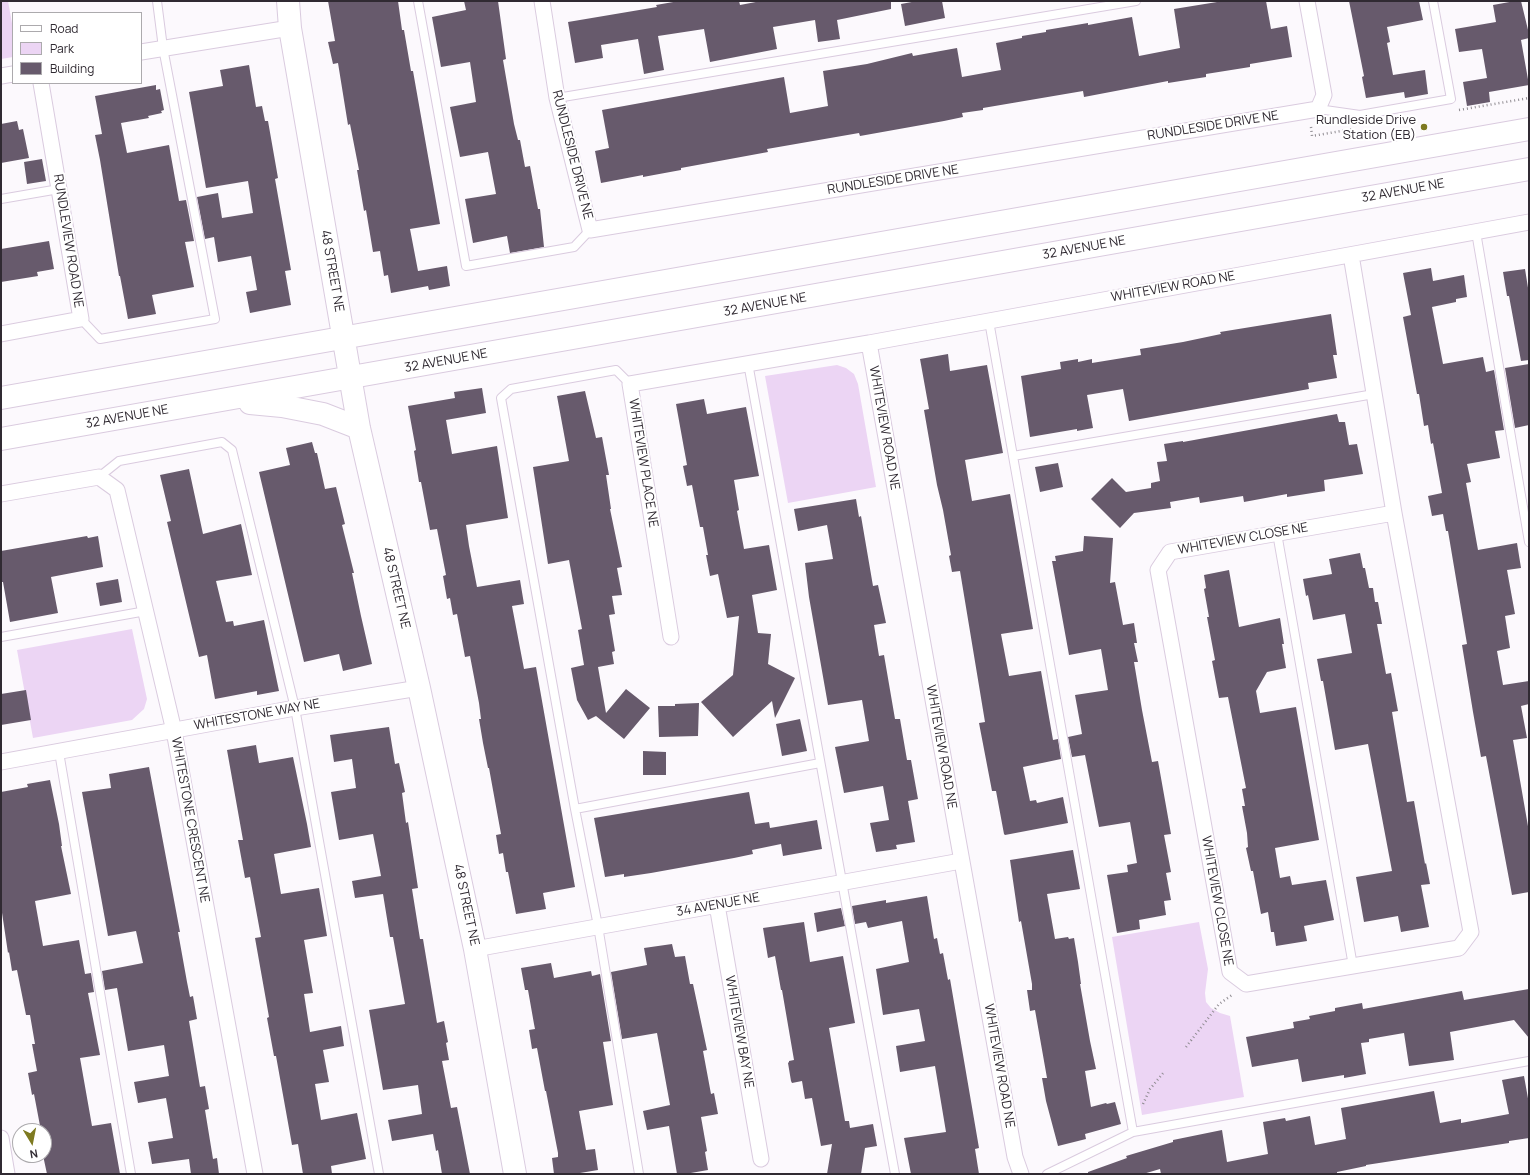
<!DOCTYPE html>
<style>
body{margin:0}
#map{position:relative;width:1530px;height:1175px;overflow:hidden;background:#fcf9fd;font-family:Manrope,sans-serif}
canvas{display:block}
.frame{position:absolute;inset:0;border:2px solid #302a32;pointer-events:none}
.legend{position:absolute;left:12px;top:12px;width:130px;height:72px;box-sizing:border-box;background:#fff;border:1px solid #acaaad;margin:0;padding:5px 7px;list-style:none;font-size:12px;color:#302a32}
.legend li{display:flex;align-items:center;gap:8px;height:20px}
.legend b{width:20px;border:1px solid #acaaad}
.north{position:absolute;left:12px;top:1123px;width:40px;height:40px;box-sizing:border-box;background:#fff;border:1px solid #acaaad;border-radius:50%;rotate:170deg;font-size:11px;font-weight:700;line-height:16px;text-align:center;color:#302a32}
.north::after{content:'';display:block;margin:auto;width:14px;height:18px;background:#7e7a21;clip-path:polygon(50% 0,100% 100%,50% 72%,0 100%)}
</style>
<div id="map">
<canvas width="1530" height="1175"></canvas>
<div class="frame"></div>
<ul class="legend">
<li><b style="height:5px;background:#fff"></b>Road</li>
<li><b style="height:11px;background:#ecd5f4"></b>Park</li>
<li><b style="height:11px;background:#675a6c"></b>Building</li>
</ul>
<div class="north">N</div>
</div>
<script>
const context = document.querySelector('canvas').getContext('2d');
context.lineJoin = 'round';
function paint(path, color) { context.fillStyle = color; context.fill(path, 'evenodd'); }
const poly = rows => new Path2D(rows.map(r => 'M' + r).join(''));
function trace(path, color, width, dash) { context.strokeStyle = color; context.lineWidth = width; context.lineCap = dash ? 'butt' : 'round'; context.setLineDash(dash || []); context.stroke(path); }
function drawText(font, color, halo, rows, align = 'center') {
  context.font = font + ' Manrope,sans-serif'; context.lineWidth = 4; context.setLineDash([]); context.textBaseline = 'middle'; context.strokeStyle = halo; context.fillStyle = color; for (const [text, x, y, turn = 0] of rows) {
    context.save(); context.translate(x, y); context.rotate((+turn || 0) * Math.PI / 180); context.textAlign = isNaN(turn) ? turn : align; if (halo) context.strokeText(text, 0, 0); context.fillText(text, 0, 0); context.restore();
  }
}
paint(poly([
 [1,1,8,1,13,29,13,57,1,59],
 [837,365,846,368,854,374,858,384,876,487,788,503,765,376],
 [132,629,147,699,144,709,132,720,33,738,17,650],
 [1199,922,1208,969,1205,993,1206,1002,1211,1008,1220,1013,1230,1016,1244,1097,1142,1115,1112,937]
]), '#ecd5f4');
paint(poly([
 [328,1,398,1,402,30,404,30,411,71,413,71,440,224,410,229,418,271,447,266,450,286,429,290,428,286,391,293,388,275,384,276,380,251,373,252,366,210,364,211,357,170,359,170,350,124,348,125,338,63,333,64,328,42,335,41],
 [464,1,498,1,506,59,503,60,514,124,518,140,520,140,525,167,530,166,538,209,540,209,544,247,510,253,507,236,473,243,465,199,496,194,488,152,460,157,450,107,476,102,470,62,441,67,432,17,466,10],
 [679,1,739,1,740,5,761,1,891,1,891,9,837,20,840,39,818,42,815,20,773,27,777,49,710,62,704,29,658,36,664,70,644,74,638,39,601,45,603,58,575,63,568,22,657,7,656,5],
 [917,1,942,1,945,18,905,26,901,4],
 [1217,1,1266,1,1271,29,1287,26,1292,57,1250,64,1250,67,1206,74,1206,77,1168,83,1168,81,1084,97,1083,91,983,108,983,110,962,113,963,117,944,121,860,136,859,133,767,149,768,152,681,168,681,170,643,177,643,175,601,183,595,151,609,148,602,110,784,77,790,113,828,106,823,71,867,64,912,53,913,56,957,48,962,77,1001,70,996,43,1022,38,1022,36,1046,32,1046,30,1088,23,1088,25,1132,17,1139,56,1180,48,1174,9,1217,2],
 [1349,1,1419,1,1423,20,1387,27,1390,42,1387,43,1393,75,1425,70,1428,94,1405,98,1404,92,1366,98,1362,77,1364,76],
 [1515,1,1521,1,1529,34,1529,38,1521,40,1529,85,1489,92,1490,102,1467,106,1463,82,1487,78,1482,49,1459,52,1455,29,1496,22,1493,5],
 [249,65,256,107,262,106,265,121,268,121,278,178,275,179,291,270,285,271,291,305,250,313,246,292,257,290,251,256,218,262,214,237,205,239,197,197,218,193,222,218,253,213,248,181,206,188,189,92,223,86,220,70],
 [156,85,156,90,160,89,164,110,161,111,162,113,148,116,149,118,121,123,127,153,169,145,179,201,186,200,194,241,185,242,194,287,152,295,156,314,128,319,120,276,119,276,100,160,95,135,102,134,95,96],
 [17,121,19,130,23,129,29,158,1,163,1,124],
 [42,159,46,181,27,184,24,162],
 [49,241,54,269,37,272,38,276,1,282,1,249],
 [1431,268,1433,281,1464,275,1467,297,1456,299,1456,302,1432,307,1443,364,1483,357,1486,372,1494,370,1504,430,1495,431,1500,458,1467,464,1471,482,1466,483,1478,550,1517,543,1521,568,1507,570,1515,614,1505,616,1510,648,1497,651,1503,685,1529,681,1529,704,1521,706,1527,738,1513,740,1529,832,1529,892,1512,895,1486,756,1481,757,1473,712,1462,645,1467,644,1448,531,1446,531,1443,514,1432,516,1428,496,1442,493,1433,443,1431,444,1428,425,1424,426,1419,394,1417,394,1403,317,1411,315,1403,273],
 [1525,269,1529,294,1529,360,1521,361,1509,296,1507,296,1503,272],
 [1331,314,1337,355,1333,355,1337,378,1308,383,1309,389,1129,421,1123,389,1087,395,1093,428,1077,431,1077,429,1030,437,1021,376,1061,369,1060,362,1078,359,1078,362,1092,359,1092,363,1141,355,1140,349,1183,342,1221,334,1220,332],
 [948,354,950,371,987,365,1003,453,965,460,972,501,1010,494,1033,629,1001,634,1009,676,1041,671,1053,740,1058,739,1061,759,1023,767,1030,801,1036,800,1037,803,1063,797,1068,823,1005,835,1004,834,996,791,992,791,979,723,985,722,960,571,952,572,949,556,951,555,943,510,937,485,924,410,929,409,920,359],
 [1529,364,1529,425,1515,428,1505,368],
 [482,388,486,413,446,420,452,454,497,446,508,518,466,525,469,546,477,587,520,580,524,604,512,606,524,669,536,667,575,887,543,893,546,909,516,914,508,872,506,872,503,853,499,854,496,835,501,834,489,768,488,768,483,743,479,719,481,719,479,703,470,656,465,657,457,614,453,615,450,598,447,599,443,576,446,575,437,529,430,530,421,482,419,482,414,451,416,450,408,406,455,398,454,392],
 [585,391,596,438,602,437,609,475,606,475,611,509,610,509,622,567,617,568,622,595,612,596,615,614,609,615,615,651,612,652,614,664,598,667,606,713,626,689,650,708,624,739,596,716,588,720,577,700,571,668,584,665,578,630,582,629,575,592,569,560,548,564,533,467,569,461,557,396],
 [704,399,707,414,746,407,759,476,734,480,739,510,737,511,744,549,769,545,777,590,752,595,758,633,771,634,768,664,795,678,775,718,772,701,733,737,701,702,733,675,739,616,727,618,718,574,710,576,706,555,708,555,703,527,700,527,692,485,687,486,683,466,687,465,676,404],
 [1337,414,1339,422,1345,422,1349,445,1357,444,1363,474,1324,480,1325,491,1287,497,1287,494,1244,502,1243,496,1200,503,1199,497,1170,502,1171,508,1134,513,1120,528,1091,499,1112,478,1126,492,1151,488,1151,483,1160,481,1157,462,1167,461,1164,444,1183,441,1183,442],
 [312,442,315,453,317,453,325,489,336,487,345,524,342,525,354,573,352,573,361,616,372,664,343,671,339,654,304,662,259,472,290,465,286,448],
 [1058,463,1063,487,1040,492,1035,467],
 [189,469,203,534,241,524,252,575,216,581,226,622,233,621,234,626,264,620,279,691,257,695,257,691,215,699,207,655,199,657,167,522,171,521,160,475],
 [856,499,859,517,861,516,873,586,878,585,886,623,874,625,879,656,884,655,895,719,900,719,907,760,911,760,918,799,908,801,915,842,896,845,897,849,876,852,870,823,889,820,883,786,844,793,835,747,869,741,862,700,828,705,809,597,805,563,833,559,827,525,798,531,794,509],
 [87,536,88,538,98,536,103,567,51,577,58,613,10,622,3,582,1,582,1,551],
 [1084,536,1113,538,1110,583,1115,582,1123,625,1134,623,1137,643,1134,643,1138,662,1134,662,1142,710,1152,762,1158,761,1171,834,1164,835,1171,872,1166,873,1171,900,1164,901,1166,915,1139,920,1140,929,1117,933,1107,875,1128,872,1127,865,1137,863,1130,822,1099,827,1085,755,1072,757,1068,737,1082,734,1075,695,1108,690,1101,649,1069,655,1052,561,1056,561,1055,556,1083,551],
 [1360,553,1363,568,1365,568,1369,588,1373,588,1375,602,1378,602,1382,624,1377,624,1386,674,1391,673,1398,711,1392,712,1407,802,1414,801,1425,864,1426,863,1430,884,1421,885,1429,927,1401,932,1398,916,1364,922,1356,877,1392,871,1379,802,1368,744,1335,750,1323,681,1321,681,1317,659,1352,653,1345,614,1313,620,1308,595,1306,596,1303,579,1332,574,1329,559],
 [1229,570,1239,627,1280,618,1284,644,1282,644,1286,668,1267,672,1256,691,1260,713,1296,707,1319,840,1275,848,1280,878,1290,876,1292,885,1326,880,1334,920,1304,926,1307,941,1276,946,1274,932,1271,932,1268,912,1261,914,1253,871,1251,871,1246,848,1248,847,1247,833,1242,806,1245,806,1242,789,1246,788,1228,697,1219,698,1212,661,1215,660,1207,617,1209,617,1204,589,1206,588,1204,575],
 [118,579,122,602,100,606,96,583],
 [26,690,31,720,1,725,1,694],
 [699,703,698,736,659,737,658,706,675,706,675,704],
 [800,719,807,751,782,756,776,724],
 [389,727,395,764,399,763,405,792,402,793,406,823,408,822,418,888,412,889,420,939,423,939,437,1023,444,1021,448,1042,446,1043,449,1060,442,1061,451,1108,457,1107,470,1174,442,1174,438,1150,436,1151,433,1134,392,1141,388,1120,422,1114,418,1085,383,1090,369,1010,405,1004,393,937,390,937,383,894,355,898,352,881,381,876,373,834,339,840,331,792,356,788,352,759,334,762,330,735],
 [256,745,259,763,293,757,307,824,311,847,274,854,281,894,319,888,327,936,304,940,313,993,304,994,310,1032,341,1026,344,1046,323,1050,329,1082,315,1084,321,1120,357,1113,366,1159,331,1166,332,1174,303,1174,298,1144,292,1145,276,1056,274,1056,267,1018,269,1017,255,938,261,937,250,877,245,878,238,840,243,840,227,750],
 [643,751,666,752,666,775,643,775],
 [149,767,180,932,178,932,187,982,190,997,193,996,197,1019,189,1021,200,1087,205,1086,209,1109,205,1110,213,1159,217,1158,219,1174,191,1174,189,1159,152,1164,148,1142,173,1138,166,1098,138,1103,134,1082,169,1076,164,1045,128,1051,117,988,105,990,102,971,143,963,136,931,108,936,82,792,111,788,109,774],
 [50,780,59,824,62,846,61,846,71,894,35,901,43,946,79,940,85,974,91,973,94,992,88,993,100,1055,80,1058,92,1126,111,1123,120,1174,47,1174,44,1160,44,1131,41,1131,34,1094,32,1095,28,1073,37,1071,32,1044,35,1044,30,1015,26,1015,17,970,12,971,9,952,8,953,1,906,1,792,28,787,27,784],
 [749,792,755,824,769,822,770,828,817,820,822,849,783,856,781,844,752,850,753,854,734,858,651,873,624,877,624,874,605,877,594,818],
 [1073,850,1080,889,1047,894,1055,939,1068,937,1069,939,1074,938,1078,962,1081,984,1080,984,1090,1041,1096,1069,1085,1071,1091,1107,1106,1103,1107,1104,1115,1102,1121,1124,1085,1134,1086,1139,1058,1146,1046,1101,1042,1078,1047,1078,1035,1010,1030,1011,1027,990,1032,990,1032,984,1021,921,1019,922,1010,860],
 [927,896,934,939,937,938,940,954,943,953,948,980,950,979,979,1148,975,1149,979,1174,911,1174,904,1138,946,1132,935,1066,900,1072,896,1046,925,1041,919,1009,883,1015,876,969,909,962,902,921,868,928,866,922,855,924,852,906,886,900,886,903],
 [841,908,845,926,817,932,814,913],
 [804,922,810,962,843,956,855,1023,829,1028,845,1121,849,1121,850,1128,873,1124,877,1146,865,1148,861,1174,827,1174,832,1144,821,1146,812,1098,805,1099,802,1081,792,1083,791,1081,788,1063,789,1062,789,1061,794,1060,782,990,781,990,775,956,768,958,763,928],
 [672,944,675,957,685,956,690,984,693,984,707,1050,703,1051,711,1094,714,1093,718,1114,701,1117,707,1151,705,1152,708,1170,685,1174,677,1174,669,1126,647,1130,643,1111,670,1105,657,1033,622,1039,611,972,647,965,644,948],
 [551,963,554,978,591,971,592,976,600,974,611,1041,603,1042,613,1105,579,1111,586,1150,595,1149,598,1170,574,1174,554,1174,552,1158,558,1157,558,1153,546,1091,545,1091,537,1048,532,1049,529,1030,535,1029,534,1024,528,990,525,990,521,968],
 [1529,989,1529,1038,1514,1020,1450,1032,1454,1060,1409,1066,1404,1033,1369,1039,1369,1042,1361,1043,1366,1074,1344,1078,1344,1075,1302,1082,1298,1059,1252,1067,1246,1037,1294,1028,1293,1022,1310,1019,1309,1016,1335,1011,1335,1008,1362,1003,1363,1009,1462,991,1464,1000],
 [1524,1076,1529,1104,1529,1138,1509,1141,1509,1143,1366,1165,1366,1166,1337,1172,1337,1174,1161,1174,1160,1169,1143,1174,1088,1174,1088,1172,1127,1158,1126,1156,1173,1142,1173,1140,1222,1130,1227,1162,1268,1154,1263,1122,1285,1118,1286,1121,1310,1116,1315,1145,1346,1139,1341,1108,1434,1091,1440,1123,1461,1119,1461,1123,1509,1114,1502,1080]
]), '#675a6c');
const lane = poly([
 [418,1,466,266,574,247,590,230],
 [557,98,1136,1],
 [1318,109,1360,115,1451,99,1433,1],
 [1,199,59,189],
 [1476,232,1529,542],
 [81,319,100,339,215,319,163,48,157,1],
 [989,321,1133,1132],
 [748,363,895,1174],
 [630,384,616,370,511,389,501,398,575,809,598,926,639,1174],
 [1013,456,1374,394],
 [99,477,119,461,222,442,232,450,295,708,379,1174],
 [1277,533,1353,966],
 [1,637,146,611],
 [59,752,131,1174],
 [575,809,820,763],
 [1047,1174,1133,1132,1529,1061]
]);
const street = poly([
 [542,1,557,98,590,230,1318,109,1324,95,1307,1],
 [141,52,290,28],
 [1,76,13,74],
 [1351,255,1394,513,1471,932,1459,948,1246,984,1230,972,1158,570,1170,552,1394,513],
 [1,334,81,319,41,83],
 [1,494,99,477,117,490,174,731,255,1174],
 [671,637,630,384,869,343],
 [1,762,295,708,419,688],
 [717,905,761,1159],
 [475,949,961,861],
 [1,1138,7,1174],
 [1021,1174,1015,1157,869,343,1529,222]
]);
const secondary = poly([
 [288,1,290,28,359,428,419,688,475,949,515,1174],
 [1,398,1529,129],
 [250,403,282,406,323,414,359,428],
 [1,439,1529,169]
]);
trace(lane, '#dacbdf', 10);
trace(street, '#dacbdf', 17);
trace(secondary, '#dacbdf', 24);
trace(poly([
 [1459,110,1529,98],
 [1311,127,1312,136,1353,129],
 [1186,1047,1219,1004,1232,995],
 [1143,1104,1150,1089,1164,1072]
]), '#908c92', 2.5, [1, 3]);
trace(lane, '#fff', 8);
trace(street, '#fff', 15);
trace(secondary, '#fff', 22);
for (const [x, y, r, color] of [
 [1424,127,4,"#7e7a21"]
]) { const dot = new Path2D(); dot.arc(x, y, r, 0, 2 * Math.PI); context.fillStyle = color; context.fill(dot); trace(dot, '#fff', 1.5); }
drawText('13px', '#302a32', '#fff', [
 ["Rundleside Drive",1416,120],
 ["Station (EB)",1416,135]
], 'right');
drawText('13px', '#302a32', '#fff', [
 ["RUNDLESIDE DRIVE NE",1213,126,-9],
 ["RUNDLESIDE DRIVE NE",572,155,76],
 ["RUNDLESIDE DRIVE NE",893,180,-9],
 ["32 AVENUE NE",1403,191,-10],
 ["RUNDLEVIEW ROAD NE",68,241,81],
 ["32 AVENUE NE",1084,248,-10],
 ["48 STREET NE",332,271,80],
 ["WHITEVIEW ROAD NE",1173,287,-10],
 ["32 AVENUE NE",765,305,-10],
 ["32 AVENUE NE",446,361,-10],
 ["32 AVENUE NE",127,417,-10],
 ["WHITEVIEW ROAD NE",884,428,80],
 ["WHITEVIEW PLACE NE",643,463,81],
 ["WHITEVIEW CLOSE NE",1243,539,-10],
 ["48 STREET NE",396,588,77],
 ["WHITESTONE WAY NE",257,715,-10],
 ["WHITEVIEW ROAD NE",941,747,80],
 ["WHITESTONE CRESCENT NE",190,820,80],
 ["WHITEVIEW CLOSE NE",1217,901,80],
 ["48 STREET NE",466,905,78],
 ["34 AVENUE NE",718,905,-10],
 ["WHITEVIEW BAY NE",739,1032,80],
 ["WHITEVIEW ROAD NE",999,1066,80]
]);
</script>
